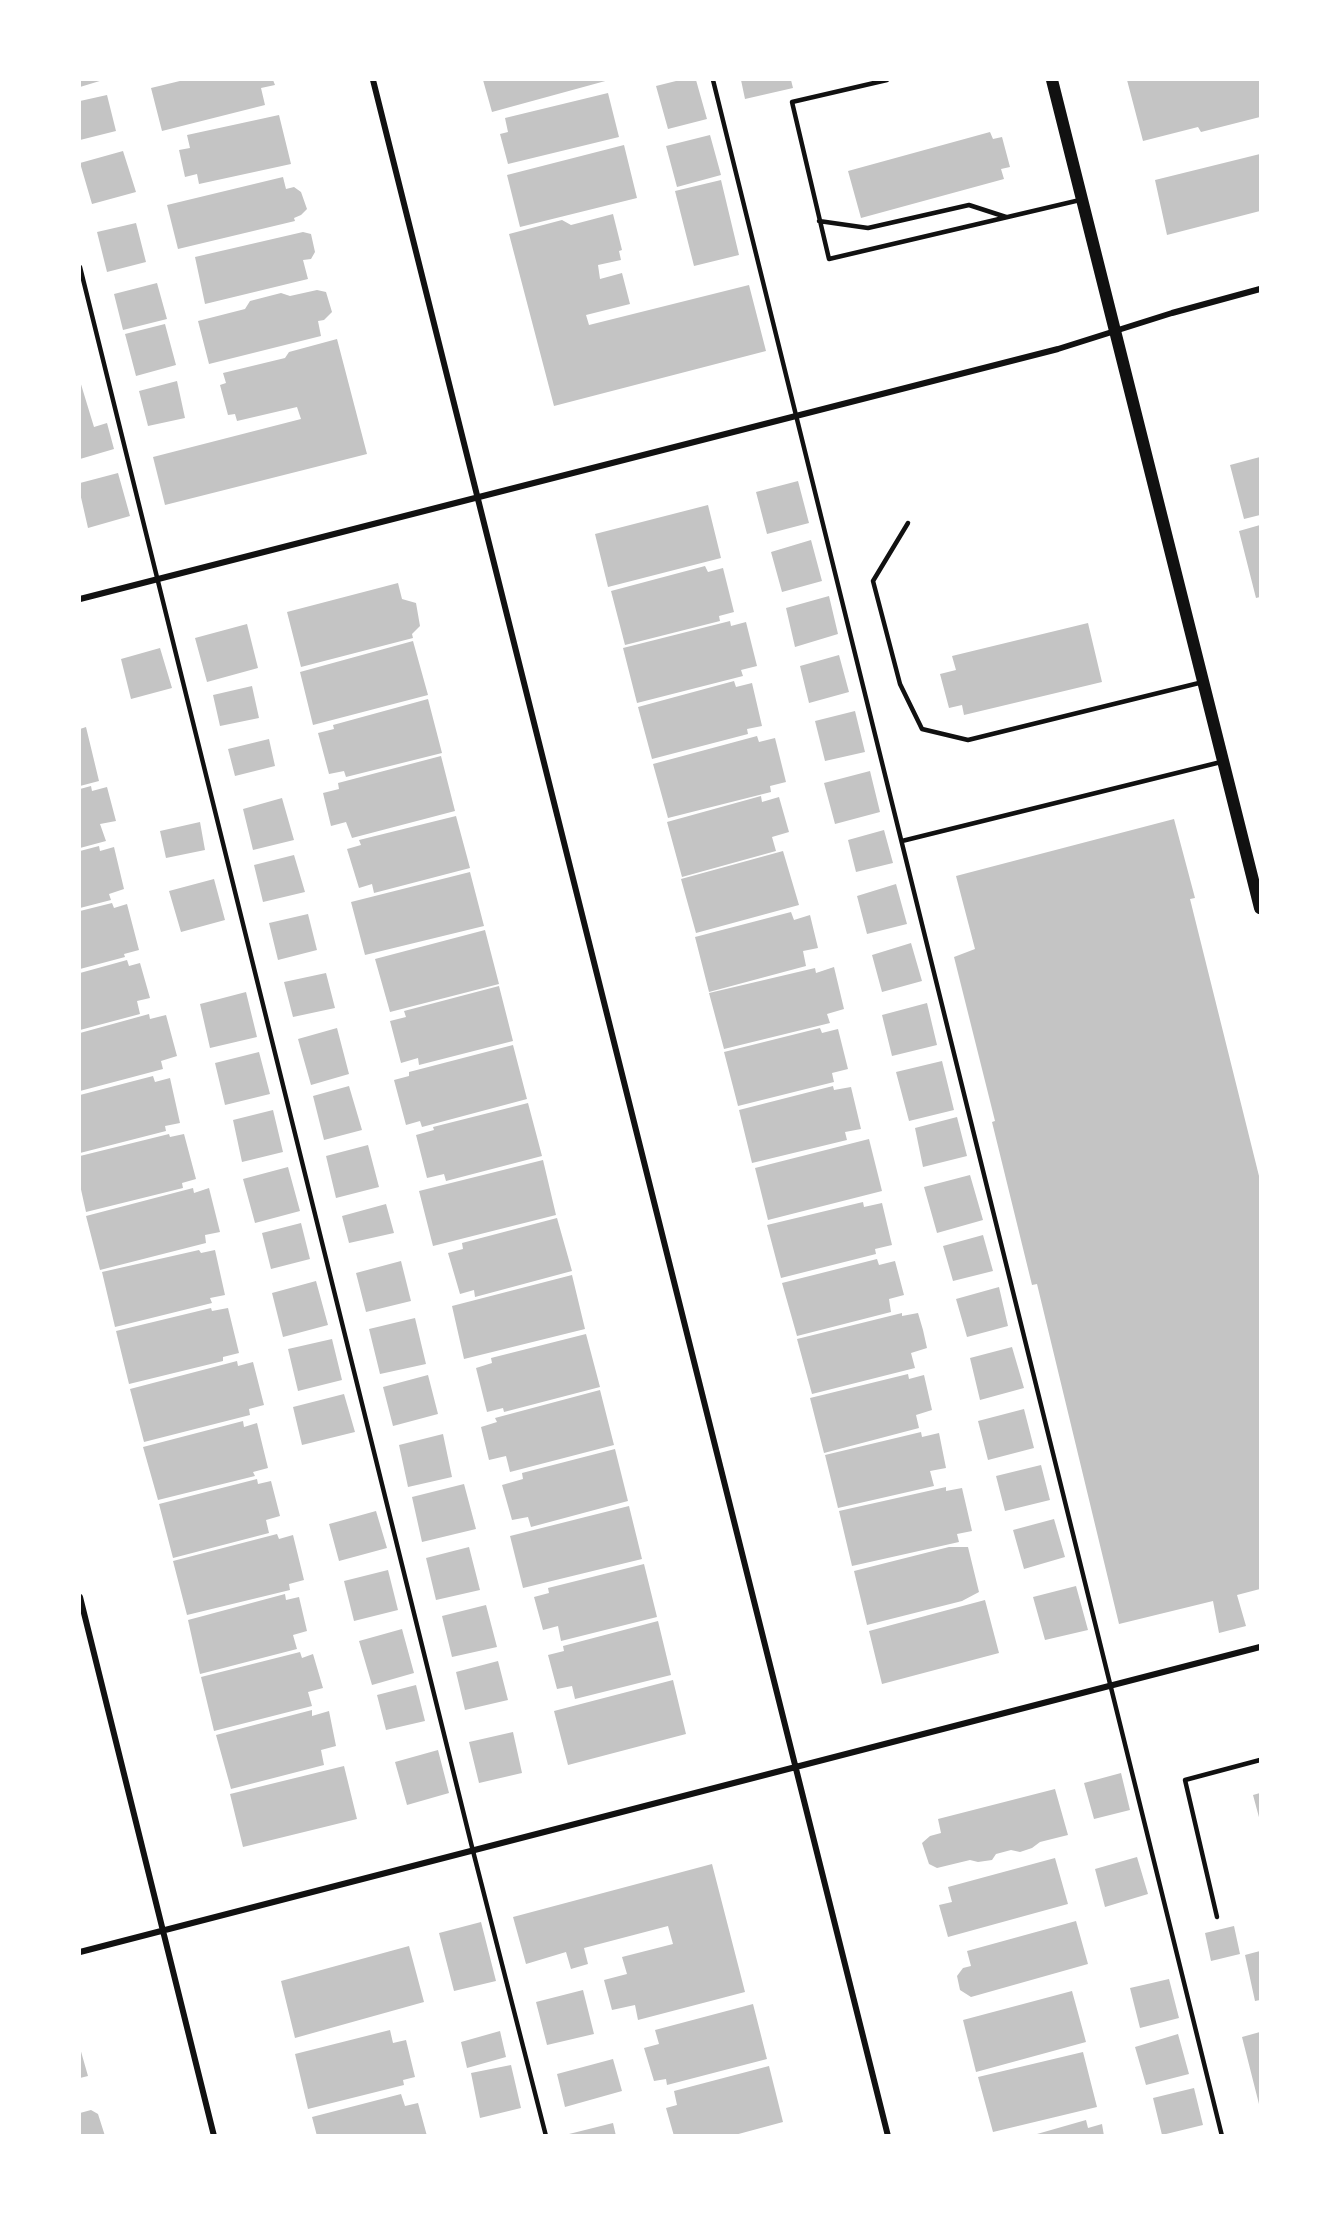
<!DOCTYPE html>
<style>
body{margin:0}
#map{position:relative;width:1340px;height:2215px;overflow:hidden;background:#fff;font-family:"DM Sans",sans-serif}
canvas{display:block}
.frame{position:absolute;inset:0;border:81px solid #fff;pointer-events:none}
</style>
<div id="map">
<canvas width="1340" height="2215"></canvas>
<div class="frame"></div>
</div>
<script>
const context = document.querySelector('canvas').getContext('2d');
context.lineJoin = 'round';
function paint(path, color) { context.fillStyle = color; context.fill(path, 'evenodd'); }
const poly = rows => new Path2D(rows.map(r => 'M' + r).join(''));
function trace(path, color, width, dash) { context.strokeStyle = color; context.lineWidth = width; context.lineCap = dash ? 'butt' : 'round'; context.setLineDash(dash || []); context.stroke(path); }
paint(poly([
 [80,80,103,80,80,87],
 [184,80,273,80,275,85,261,88,265,105,162,131,151,88],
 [483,80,609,80,492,112],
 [680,80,696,80,707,119,668,129,656,86],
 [741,80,791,80,793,88,745,99],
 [1127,80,1260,80,1260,117,1201,132,1198,127,1143,141],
 [608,93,619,137,508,164,500,134,508,132,505,118],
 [107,95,116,131,80,140,80,101],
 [279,115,291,164,199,184,197,174,185,177,179,150,190,148,187,135],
 [990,132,993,139,1002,137,1010,167,1001,169,1004,179,861,218,848,171],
 [710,135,721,175,677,187,666,146],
 [624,145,637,198,520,227,507,175],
 [123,151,136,192,92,204,80,163],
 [1260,154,1260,211,1167,235,1155,180],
 [283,177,286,189,294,187,301,192,307,209,301,215,294,218,295,221,178,249,167,205],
 [721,180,739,255,694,266,675,191],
 [613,214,622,250,619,251,621,260,598,265,600,279,622,273,630,304,586,315,589,325,749,285,766,351,554,406,509,234,562,220,571,225],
 [136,223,146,262,107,272,97,232],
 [303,232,311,234,315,252,311,259,303,260,308,279,205,304,195,257],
 [157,283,167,319,123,330,114,294],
 [317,290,326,292,332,312,324,320,318,321,321,336,209,364,198,321,245,309,250,301,281,293,290,296],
 [165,324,176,365,136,376,125,334],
 [337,339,367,454,165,505,153,457,301,419,297,407,237,421,235,414,228,415,220,385,226,383,223,373,285,358,289,352],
 [80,381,94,427,107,423,114,449,80,459],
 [177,381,185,418,148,426,139,391],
 [1260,457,1260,515,1244,519,1230,465],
 [118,473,130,516,88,528,80,493,80,483],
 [798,481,809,523,767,534,756,492],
 [708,505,721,558,608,587,595,534],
 [1260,525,1260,597,1256,598,1239,531],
 [811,540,822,581,782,592,771,552],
 [705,566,708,572,723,568,734,612,719,616,720,621,625,645,611,591],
 [398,583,402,599,416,603,420,626,412,634,413,638,301,667,287,612],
 [829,596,838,634,795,647,786,608],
 [730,621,731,626,746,622,757,666,741,670,743,676,637,703,623,648],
 [1088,623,1102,682,964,715,962,705,949,708,940,674,956,670,952,656],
 [247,624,258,668,207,682,195,638],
 [413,641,428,695,313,725,300,672],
 [160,648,172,688,131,699,121,659],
 [839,655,849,692,809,703,800,666],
 [734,681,736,687,752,683,762,726,747,729,748,734,652,759,638,707],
 [252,686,259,718,220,726,213,695],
 [428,699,442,753,346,777,344,771,329,774,318,733,334,729,333,725],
 [855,711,865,752,825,761,815,721],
 [86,727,99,781,80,786,80,729],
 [757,736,759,742,775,738,786,782,770,786,771,792,668,818,653,764],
 [269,739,275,766,235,776,228,749],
 [441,756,455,811,352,838,346,822,331,826,323,793,339,789,338,783],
 [870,771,880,812,835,824,824,783],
 [91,786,92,791,107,787,116,821,100,824,106,841,80,848,80,789],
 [761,796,762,802,779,797,789,832,772,837,776,851,682,877,667,822],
 [282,798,294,840,253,850,243,809],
 [456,816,470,868,374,893,372,884,359,888,347,849,361,845,359,840],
 [1174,819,1195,898,1190,899,1260,1180,1260,1589,1237,1595,1246,1626,1219,1633,1213,1601,1119,1624,1037,1284,1032,1285,992,1122,995,1121,954,957,975,949,956,876],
 [200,822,205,850,166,858,160,831],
 [884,830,893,863,856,872,848,840],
 [99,846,100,851,114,847,124,889,109,894,111,900,80,908,80,851],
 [783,851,799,905,696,933,681,879],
 [294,855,305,892,263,902,254,865],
 [470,872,484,926,365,955,351,902],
 [214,879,225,920,181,932,169,891],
 [896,884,907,924,867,934,857,896],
 [112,903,114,908,127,904,139,950,124,954,125,957,80,969,80,911],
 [791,912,794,920,810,915,818,948,803,951,806,966,709,992,695,937],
 [308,914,317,950,278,960,269,923],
 [485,930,499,984,390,1012,375,959],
 [911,943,922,981,882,992,872,955],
 [127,960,129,966,140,963,150,998,137,1001,140,1014,80,1030,80,973],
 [834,967,844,1009,827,1014,830,1023,724,1049,709,993,815,968,816,973],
 [326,973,335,1008,293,1017,284,982],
 [499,986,513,1041,419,1065,418,1058,401,1063,390,1021,406,1017,404,1011],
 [246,992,257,1037,210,1048,200,1004],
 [927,1003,937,1045,892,1056,882,1015],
 [149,1014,150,1019,166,1015,177,1056,161,1061,163,1069,80,1091,80,1033],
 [337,1028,349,1074,311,1085,298,1039],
 [820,1028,822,1033,838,1029,848,1069,832,1073,834,1082,738,1106,724,1052],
 [513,1045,527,1099,422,1127,420,1121,406,1125,394,1080,409,1076,409,1072],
 [259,1052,270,1094,225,1105,215,1063],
 [942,1061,954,1110,909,1121,896,1072],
 [153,1076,155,1082,170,1078,180,1123,165,1126,166,1131,80,1153,80,1095],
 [349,1086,362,1130,324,1140,313,1096],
 [833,1086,834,1090,851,1087,861,1129,845,1132,847,1140,752,1163,739,1110],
 [528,1103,542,1156,446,1181,444,1174,427,1178,416,1135,434,1130,433,1127],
 [273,1110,283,1152,242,1162,233,1120],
 [957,1117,967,1156,923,1167,915,1128],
 [169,1134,170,1137,184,1134,196,1179,182,1183,183,1188,86,1212,80,1185,80,1156],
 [869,1139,882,1191,768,1220,755,1168],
 [368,1145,379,1187,336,1198,326,1156],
 [543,1160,556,1215,433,1246,419,1191],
 [288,1167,300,1211,255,1223,243,1179],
 [970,1175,983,1220,937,1233,924,1187],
 [193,1188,194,1193,209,1188,220,1232,205,1235,206,1243,100,1270,86,1216],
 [863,1202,864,1207,882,1203,892,1245,875,1249,876,1254,781,1278,767,1225],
 [386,1204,394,1233,349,1243,342,1216],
 [557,1218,572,1271,475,1297,474,1290,460,1294,448,1253,463,1249,462,1243],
 [301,1223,310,1259,271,1269,262,1233],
 [983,1235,993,1271,953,1281,943,1246],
 [199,1250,201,1253,215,1250,225,1295,210,1298,212,1303,115,1327,102,1272],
 [877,1259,879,1265,895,1261,904,1295,889,1299,891,1312,797,1336,782,1283],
 [401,1261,411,1301,366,1312,356,1273],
 [572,1275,585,1329,464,1359,452,1306],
 [316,1281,328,1325,283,1337,272,1293],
 [999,1287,1008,1326,967,1337,956,1299],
 [211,1308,212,1311,228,1308,239,1353,223,1357,223,1361,129,1384,116,1331],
 [902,1313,902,1316,918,1313,923,1330,927,1348,911,1353,915,1368,812,1394,797,1339],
 [415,1318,426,1364,380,1374,369,1329],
 [586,1334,600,1387,504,1412,503,1408,487,1412,476,1368,492,1363,491,1358],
 [332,1339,342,1380,298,1391,288,1349],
 [1012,1347,1024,1388,980,1400,970,1358],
 [237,1361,238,1366,253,1362,264,1405,249,1409,250,1415,144,1442,130,1389],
 [908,1374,909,1379,924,1375,932,1410,916,1415,919,1428,824,1453,810,1398],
 [428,1375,438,1414,393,1426,383,1387],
 [600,1390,614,1445,510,1472,506,1456,489,1460,481,1427,497,1422,495,1418],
 [344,1394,355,1432,302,1445,293,1407],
 [1024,1409,1034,1448,988,1460,978,1421],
 [243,1421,244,1427,257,1423,268,1468,253,1472,255,1476,158,1500,143,1447],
 [921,1432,922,1437,939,1433,946,1468,930,1471,934,1486,838,1508,825,1455],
 [443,1434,452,1477,408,1487,399,1445],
 [615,1449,628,1501,531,1527,528,1517,512,1520,502,1485,523,1479,522,1473],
 [1041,1465,1050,1500,1005,1511,996,1476],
 [257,1479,258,1484,271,1481,280,1516,266,1520,269,1533,173,1558,159,1504],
 [464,1484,476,1529,422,1542,412,1497],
 [946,1487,946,1491,962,1488,972,1531,957,1534,959,1542,852,1566,839,1511],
 [629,1506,642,1559,523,1588,510,1536],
 [376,1511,387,1548,339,1561,329,1524],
 [1054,1519,1065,1557,1024,1569,1013,1530],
 [277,1534,279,1539,293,1535,304,1580,289,1584,290,1590,187,1615,173,1561],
 [469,1547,480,1590,436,1600,426,1558],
 [949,1547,968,1547,979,1592,962,1601,867,1625,854,1571],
 [644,1564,657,1617,561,1641,558,1626,543,1630,534,1597,549,1593,548,1588],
 [388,1570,398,1610,354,1621,344,1581],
 [1076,1586,1088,1630,1045,1640,1033,1597],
 [285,1594,286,1600,299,1597,307,1631,293,1635,297,1649,200,1674,188,1620],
 [985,1600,999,1653,882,1684,869,1631],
 [486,1605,497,1647,452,1657,442,1616],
 [658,1621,671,1675,575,1699,572,1686,557,1689,548,1655,564,1651,563,1646],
 [402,1629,414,1673,372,1685,359,1641],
 [300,1652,302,1658,313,1654,323,1688,308,1692,312,1706,214,1731,201,1677],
 [498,1661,508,1700,465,1710,456,1672],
 [673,1680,686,1734,568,1765,554,1711],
 [416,1685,425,1721,386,1730,377,1695],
 [312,1710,312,1716,329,1711,336,1746,321,1750,324,1765,231,1789,216,1735],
 [513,1732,522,1773,479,1783,469,1742],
 [438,1750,449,1793,407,1805,395,1762],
 [344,1766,357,1819,243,1847,230,1794],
 [1121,1773,1130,1810,1094,1819,1084,1783],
 [1055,1789,1068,1835,1040,1842,1032,1848,1020,1852,1011,1850,996,1854,992,1860,978,1862,970,1860,937,1868,929,1864,922,1843,930,1836,941,1833,938,1819],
 [1260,1793,1260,1821,1253,1795],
 [1137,1857,1148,1894,1105,1907,1095,1869],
 [1055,1858,1068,1904,948,1937,939,1905,952,1902,948,1887],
 [712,1864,745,1992,638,2020,635,2005,612,2010,604,1980,627,1974,622,1957,673,1944,668,1926,584,1948,588,1964,571,1969,566,1952,526,1964,513,1917],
 [1076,1921,1088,1964,971,1997,960,1990,957,1976,963,1968,971,1966,967,1951],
 [481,1922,496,1981,454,1991,439,1933],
 [1234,1926,1240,1954,1211,1961,1205,1933],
 [409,1946,424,2002,295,2038,281,1981],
 [1260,1951,1260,2000,1255,2001,1245,1955],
 [1169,1979,1179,2018,1140,2028,1130,1988],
 [583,1990,594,2034,547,2045,536,2002],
 [1072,1991,1086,2042,976,2072,963,2020],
 [753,2004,767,2059,667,2085,666,2079,654,2081,644,2048,659,2044,655,2030],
 [390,2030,393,2043,406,2040,415,2077,403,2080,404,2085,308,2109,295,2054],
 [500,2031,506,2057,467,2068,461,2042],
 [1260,2032,1260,2108,1242,2037],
 [1178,2034,1189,2074,1146,2085,1135,2047],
 [80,2048,88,2076,80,2078],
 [1083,2052,1097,2107,993,2132,978,2077],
 [613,2059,622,2091,565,2107,557,2074],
 [511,2065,521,2108,480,2118,471,2073],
 [769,2066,783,2122,731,2136,674,2136,666,2108,677,2105,674,2091],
 [1194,2088,1203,2125,1162,2135,1153,2098],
 [401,2094,405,2106,418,2103,427,2136,317,2136,312,2117],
 [91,2110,98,2114,105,2136,80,2136,80,2113],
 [1086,2120,1088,2128,1102,2124,1104,2136,1030,2136],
 [613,2123,616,2136,570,2136,569,2134]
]), '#c4c4c4');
trace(poly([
 [713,80,1222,2136],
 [887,80,792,102,829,259,1080,200],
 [819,221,868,228,969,205,1006,217],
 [80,267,473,1851,546,2136],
 [908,523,873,581,900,684,922,729,968,740,1203,682],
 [902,841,1221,762],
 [1217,1917,1185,1780,1260,1760]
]), '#111', 4.5);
trace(poly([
 [373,80,888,2136],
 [80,599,1058,349,1172,313,1260,289],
 [80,1597,214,2136],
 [80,1952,1260,1647]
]), '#111', 6);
trace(poly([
 [1052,80,1260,908]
]), '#111', 12);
</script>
